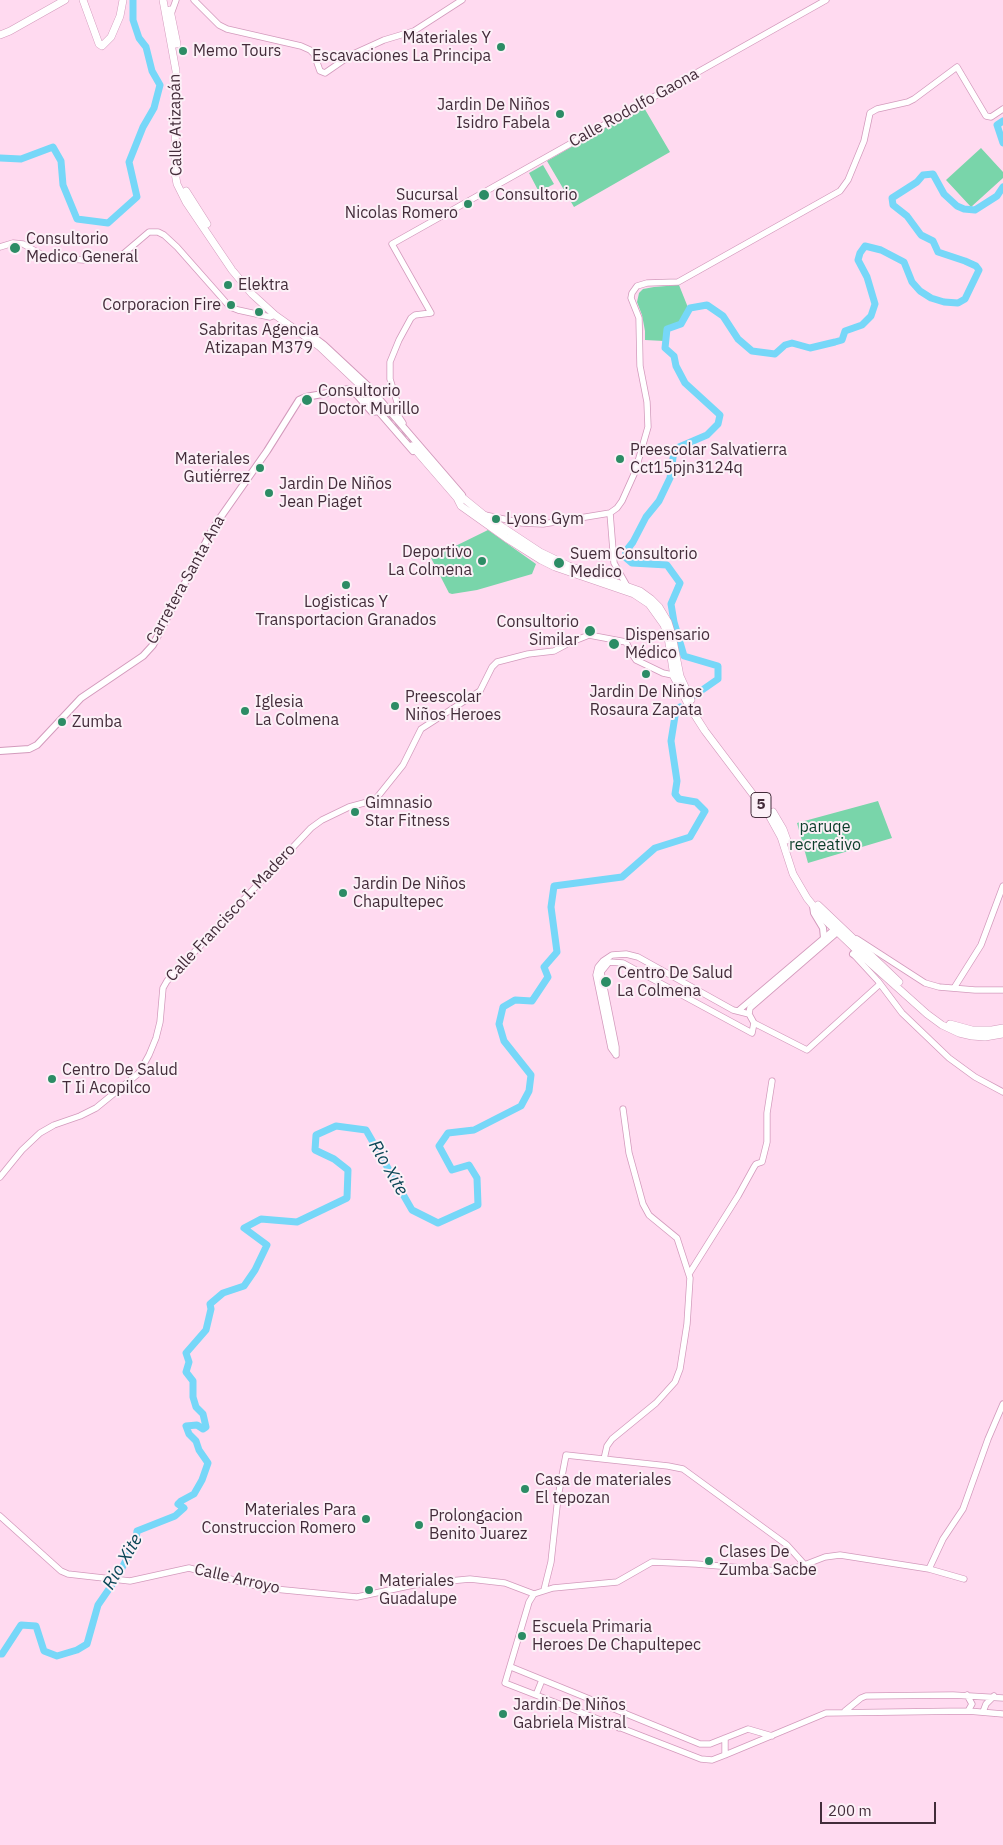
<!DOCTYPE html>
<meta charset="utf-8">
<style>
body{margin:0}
#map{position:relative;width:1003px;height:1845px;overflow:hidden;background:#ffdaf0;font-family:"IBM Plex Sans",sans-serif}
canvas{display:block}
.scale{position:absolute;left:820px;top:1802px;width:116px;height:22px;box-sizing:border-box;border:2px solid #432c3a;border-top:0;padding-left:6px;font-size:15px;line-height:18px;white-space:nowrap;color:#432c3a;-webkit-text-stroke:4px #fcf0f7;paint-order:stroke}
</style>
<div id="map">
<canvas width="1003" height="1845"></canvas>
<div class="scale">200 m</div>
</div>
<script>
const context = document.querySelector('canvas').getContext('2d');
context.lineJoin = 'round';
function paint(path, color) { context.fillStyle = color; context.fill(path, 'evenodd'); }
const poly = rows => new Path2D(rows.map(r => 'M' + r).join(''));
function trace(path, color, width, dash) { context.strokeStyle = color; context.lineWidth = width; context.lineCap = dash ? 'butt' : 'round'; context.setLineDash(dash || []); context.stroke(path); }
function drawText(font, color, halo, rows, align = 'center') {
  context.font = font + ' "IBM Plex Sans",sans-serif'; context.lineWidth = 4; context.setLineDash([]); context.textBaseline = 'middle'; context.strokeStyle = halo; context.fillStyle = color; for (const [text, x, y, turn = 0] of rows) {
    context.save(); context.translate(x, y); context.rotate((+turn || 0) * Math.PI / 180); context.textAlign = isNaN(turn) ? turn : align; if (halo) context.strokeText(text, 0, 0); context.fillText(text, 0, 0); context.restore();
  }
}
paint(poly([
 [643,106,670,152,574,207,547,161],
 [981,148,1003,172,1003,178,971,207,946,180],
 [543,165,554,184,539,192,529,173],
 [679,285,689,310,685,316,680,323,666,329,664,341,645,340,645,331,642,315,637,302,639,293,643,289,654,287],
 [488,530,536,564,532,574,477,590,452,594,449,593,431,558],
 [878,801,892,838,808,863,797,823]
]), '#79d5aa');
trace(poly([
 [1003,121,997,125,1003,143],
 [0,158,21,159,53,147,61,161,63,185,77,219,108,223,137,197,129,162,143,127,154,108,160,85,152,71,146,47,139,38,133,20,133,0],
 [695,695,718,679,718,666,684,656,674,622,671,604,680,583,667,565,632,563,625,557,626,551,633,542,646,517,659,501,670,478,674,451,679,447,707,435,718,424,720,415,685,383,676,366,674,356,665,348,667,329,681,324,690,308,707,305,723,316,738,339,752,351,775,354,785,345,792,343,810,348,835,342,842,340,845,331,862,325,871,316,875,304,867,277,858,260,860,253,865,246,881,250,904,262,912,282,920,291,931,298,944,302,958,303,965,299,979,270,976,266,965,261,938,252,933,241,921,235,907,216,893,205,892,198,917,182,923,175,933,174,944,194,957,206,964,209,975,210,997,196,1003,187],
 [0,1654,2,1654,21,1625,36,1626,44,1651,57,1656,77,1650,87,1644,98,1605,118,1576,136,1540,137,1531,175,1516,184,1508,178,1504,181,1501,194,1494,202,1480,208,1463,199,1450,196,1441,189,1434,186,1426,197,1425,203,1429,206,1427,203,1414,196,1407,193,1397,193,1381,186,1372,189,1362,186,1353,206,1330,211,1309,210,1304,223,1293,244,1286,255,1270,267,1245,244,1228,261,1219,297,1222,347,1198,348,1170,334,1159,315,1150,316,1135,336,1126,366,1130,412,1210,438,1223,478,1205,477,1178,469,1165,452,1170,439,1146,448,1133,474,1130,521,1106,529,1091,531,1075,504,1041,499,1024,503,1007,515,1000,532,1001,548,977,544,967,557,952,551,907,554,886,622,877,655,848,690,837,705,811,696,802,679,799,675,794,677,781,671,741,676,710,680,707]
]), '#76d7f8', 7);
trace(poly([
 [375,399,414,444]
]), '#d9b7cc', 7, [7, 3.5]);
const tertiary = poly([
 [194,0,219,25,227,29,301,46,310,50,314,54,320,71,325,73,351,55,384,40,414,31,462,0],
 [171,14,176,0],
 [0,247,13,243,23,244,46,257,83,260,122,255,149,232,158,232,164,235,177,247,230,307,238,310,270,317,275,315],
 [403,423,399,417,397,402,390,379,390,362,399,340,411,318,415,315,431,313,392,244,826,0],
 [610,513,614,563,627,586],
 [485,515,522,523,543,524,610,513,617,508,622,501,635,472,648,427,647,402,640,366,639,318,631,298,632,293,637,286,647,283,678,282,840,191,848,180,864,141,870,113,877,109,908,102,914,99,957,67,986,116,991,117,1003,109],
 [857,939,925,983,939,987,975,990,1003,990],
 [855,956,878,981,902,1013,949,1058,975,1077,1003,1092],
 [954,988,981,945,1003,886],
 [738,1011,837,927],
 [749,1014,754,1023,807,1050,880,984],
 [749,1014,750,1008,840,930],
 [616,1055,616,1047,601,972,609,962,623,963,752,1033,754,1023],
 [616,1055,611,1048,596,975,598,967,603,961,612,955,626,954,638,957,733,1010,749,1014],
 [0,1177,22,1150,40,1133,54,1125,80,1116,96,1108,139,1073,149,1055,156,1038,160,1022,163,988,167,981,311,828,322,820,349,807,375,800,403,765,421,729,480,691,492,667,497,662,528,654,554,651,569,643,589,635,626,642,632,654,636,660,663,673,677,676],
 [689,1274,738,1196,754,1167,756,1164,762,1162,767,1142,767,1113,772,1081],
 [604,1459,607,1446,612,1439,656,1403,675,1382,680,1369,687,1324,690,1278,677,1238,649,1215,643,1204,629,1153,623,1109],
 [0,1516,61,1571,68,1574,130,1581,189,1568,264,1588,357,1597,418,1584,470,1579,505,1583,534,1594],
 [929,1569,943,1539,963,1509,988,1439,1003,1404],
 [544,1590,551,1562,558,1497,566,1455,668,1466,683,1469,787,1545,805,1565],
 [534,1594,529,1602,505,1683,701,1759,712,1760,725,1755,826,1713,968,1711,1003,1714],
 [534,1594,553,1588,617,1582,652,1562,696,1564,779,1571,799,1567,825,1557,840,1555,929,1569,964,1579],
 [511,1667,700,1744,710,1744,748,1729,772,1736],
 [536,1695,542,1680],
 [967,1695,972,1704,968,1711],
 [845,1711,861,1698,866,1696,953,1695,1003,1698],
 [983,1712,986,1704,994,1696],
 [619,1728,625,1713],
 [725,1738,725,1755]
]);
const secondary = poly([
 [312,336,324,345,368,386,462,495],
 [367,398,413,451],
 [0,751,29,749,37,745,81,698,143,656,153,645,213,528,267,451,299,400,306,397,349,389,357,395,372,412,380,411],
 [813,906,814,913,823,928,824,938],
 [853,954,866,960]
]);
const primary = poly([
 [83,0,99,44,102,46,111,37,120,16,123,0],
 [163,0,176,71,175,173,177,184,186,202,232,270,252,294,275,315,320,347,358,383,374,401],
 [170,10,177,44],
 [0,35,10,31,65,0],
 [186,191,207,224],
 [412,446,457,498,461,506,506,538,541,560,555,567,634,594,649,604,664,625,668,637,674,677,689,706,705,731,770,817,781,837,793,874,807,898,823,918,870,963,927,1014,942,1025,959,1033,972,1036,985,1037,1003,1034],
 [457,493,484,515,540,552,569,566,640,591,651,599,659,607,668,622,672,635,680,676,691,700],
 [773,812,783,829,787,840],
 [818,905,899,982],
 [950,1024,972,1030,992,1030,1003,1028]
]);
trace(tertiary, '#d39abc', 7);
trace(secondary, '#d39abc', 8);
trace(primary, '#d39abc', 8);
trace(tertiary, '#fff', 5.5);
trace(secondary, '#fff', 6);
trace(primary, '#fff', 7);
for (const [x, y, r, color] of [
 [501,47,5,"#2c8c65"],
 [183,51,5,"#2c8c65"],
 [560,114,5,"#2c8c65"],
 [484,195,6,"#2c8c65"],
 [468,204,5,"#2c8c65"],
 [15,248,6,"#2c8c65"],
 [228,285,5,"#2c8c65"],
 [231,305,5,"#2c8c65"],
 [259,312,5,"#2c8c65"],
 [307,400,6,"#2c8c65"],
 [620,459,5,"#2c8c65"],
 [260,468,5,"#2c8c65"],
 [269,493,5,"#2c8c65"],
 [496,519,5,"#2c8c65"],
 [482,561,5,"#2c8c65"],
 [559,563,6,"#2c8c65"],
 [346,585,5,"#2c8c65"],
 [590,631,6,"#2c8c65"],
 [614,644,6,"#2c8c65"],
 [646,674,5,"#2c8c65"],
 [395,706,5,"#2c8c65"],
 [245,711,5,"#2c8c65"],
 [62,722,5,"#2c8c65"],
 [355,812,5,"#2c8c65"],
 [343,893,5,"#2c8c65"],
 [606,982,6,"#2c8c65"],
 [52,1079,5,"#2c8c65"],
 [525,1489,5,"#2c8c65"],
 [366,1519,5,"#2c8c65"],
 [419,1525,5,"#2c8c65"],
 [709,1561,5,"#2c8c65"],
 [369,1590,5,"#2c8c65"],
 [522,1636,5,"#2c8c65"],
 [503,1714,5,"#2c8c65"]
]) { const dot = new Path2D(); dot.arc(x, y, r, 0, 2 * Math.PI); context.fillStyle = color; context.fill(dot); trace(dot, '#fcf0f7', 2); }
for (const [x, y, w] of [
 [761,805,20]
]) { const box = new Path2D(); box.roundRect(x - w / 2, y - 12.5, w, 25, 4); context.fillStyle = '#fcf0f7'; context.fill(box); trace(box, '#432c3a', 1); }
drawText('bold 15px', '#432c3a', null, [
 ["5",761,805]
]);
drawText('16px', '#432c3a', '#fcf0f7', [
 ["Materiales Y",491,38,"right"],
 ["Escavaciones La Principa",491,56,"right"],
 ["Memo Tours",193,51],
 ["Jardin De Niños",550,105,"right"],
 ["Isidro Fabela",550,123,"right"],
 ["Sucursal",458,195,"right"],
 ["Nicolas Romero",458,213,"right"],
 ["Consultorio",495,195],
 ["Consultorio",26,239],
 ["Medico General",26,257],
 ["Elektra",238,285],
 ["Corporacion Fire",221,305,"right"],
 ["Sabritas Agencia",259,330,"center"],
 ["Atizapan M379",259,348,"center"],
 ["Consultorio",318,391],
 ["Doctor Murillo",318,409],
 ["Preescolar Salvatierra",630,450],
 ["Cct15pjn3124q",630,468],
 ["Materiales",250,459,"right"],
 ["Gutiérrez",250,477,"right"],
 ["Jardin De Niños",279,484],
 ["Jean Piaget",279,502],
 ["Lyons Gym",506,519],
 ["Deportivo",472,552,"right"],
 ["La Colmena",472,570,"right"],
 ["Suem Consultorio",570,554],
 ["Medico",570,572],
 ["Logisticas Y",346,602,"center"],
 ["Transportacion Granados",346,620,"center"],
 ["Consultorio",579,622,"right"],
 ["Similar",579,640,"right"],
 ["Dispensario",625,635],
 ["Médico",625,653],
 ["Jardin De Niños",646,692,"center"],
 ["Rosaura Zapata",646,710,"center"],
 ["Preescolar",405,697],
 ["Niños Heroes",405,715],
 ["Iglesia",255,702],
 ["La Colmena",255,720],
 ["Zumba",72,722],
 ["Gimnasio",365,803],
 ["Star Fitness",365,821],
 ["Jardin De Niños",353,884],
 ["Chapultepec",353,902],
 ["Centro De Salud",617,973],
 ["La Colmena",617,991],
 ["Centro De Salud",62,1070],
 ["T Ii Acopilco",62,1088],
 ["Casa de materiales",535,1480],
 ["El tepozan",535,1498],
 ["Materiales Para",356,1510,"right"],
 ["Construccion Romero",356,1528,"right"],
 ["Prolongacion",429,1516],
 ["Benito Juarez",429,1534],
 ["Clases De",719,1552],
 ["Zumba Sacbe",719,1570],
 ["Materiales",379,1581],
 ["Guadalupe",379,1599],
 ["Escuela Primaria",532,1627],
 ["Heroes De Chapultepec",532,1645],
 ["Jardin De Niños",513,1705],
 ["Gabriela Mistral",513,1723]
], 'left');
drawText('16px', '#432c3a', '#fcf0f7', [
 ["Calle Rodolfo Gaona",634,108,-29],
 ["Calle Atizapán",176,125,-91],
 ["Carretera Santa Ana",186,580,-61],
 ["Calle Francisco I. Madero",231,913,-47],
 ["Calle Arroyo",237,1579,13]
]);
drawText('16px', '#0b3d2a', '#fcf0f7', [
 ["paruqe",825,827],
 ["recreativo",825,845]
]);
drawText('italic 18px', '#0b4657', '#fcf0f7', [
 ["Rio Xite",388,1168,60],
 ["Rio Xite",123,1562,-60]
]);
</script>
